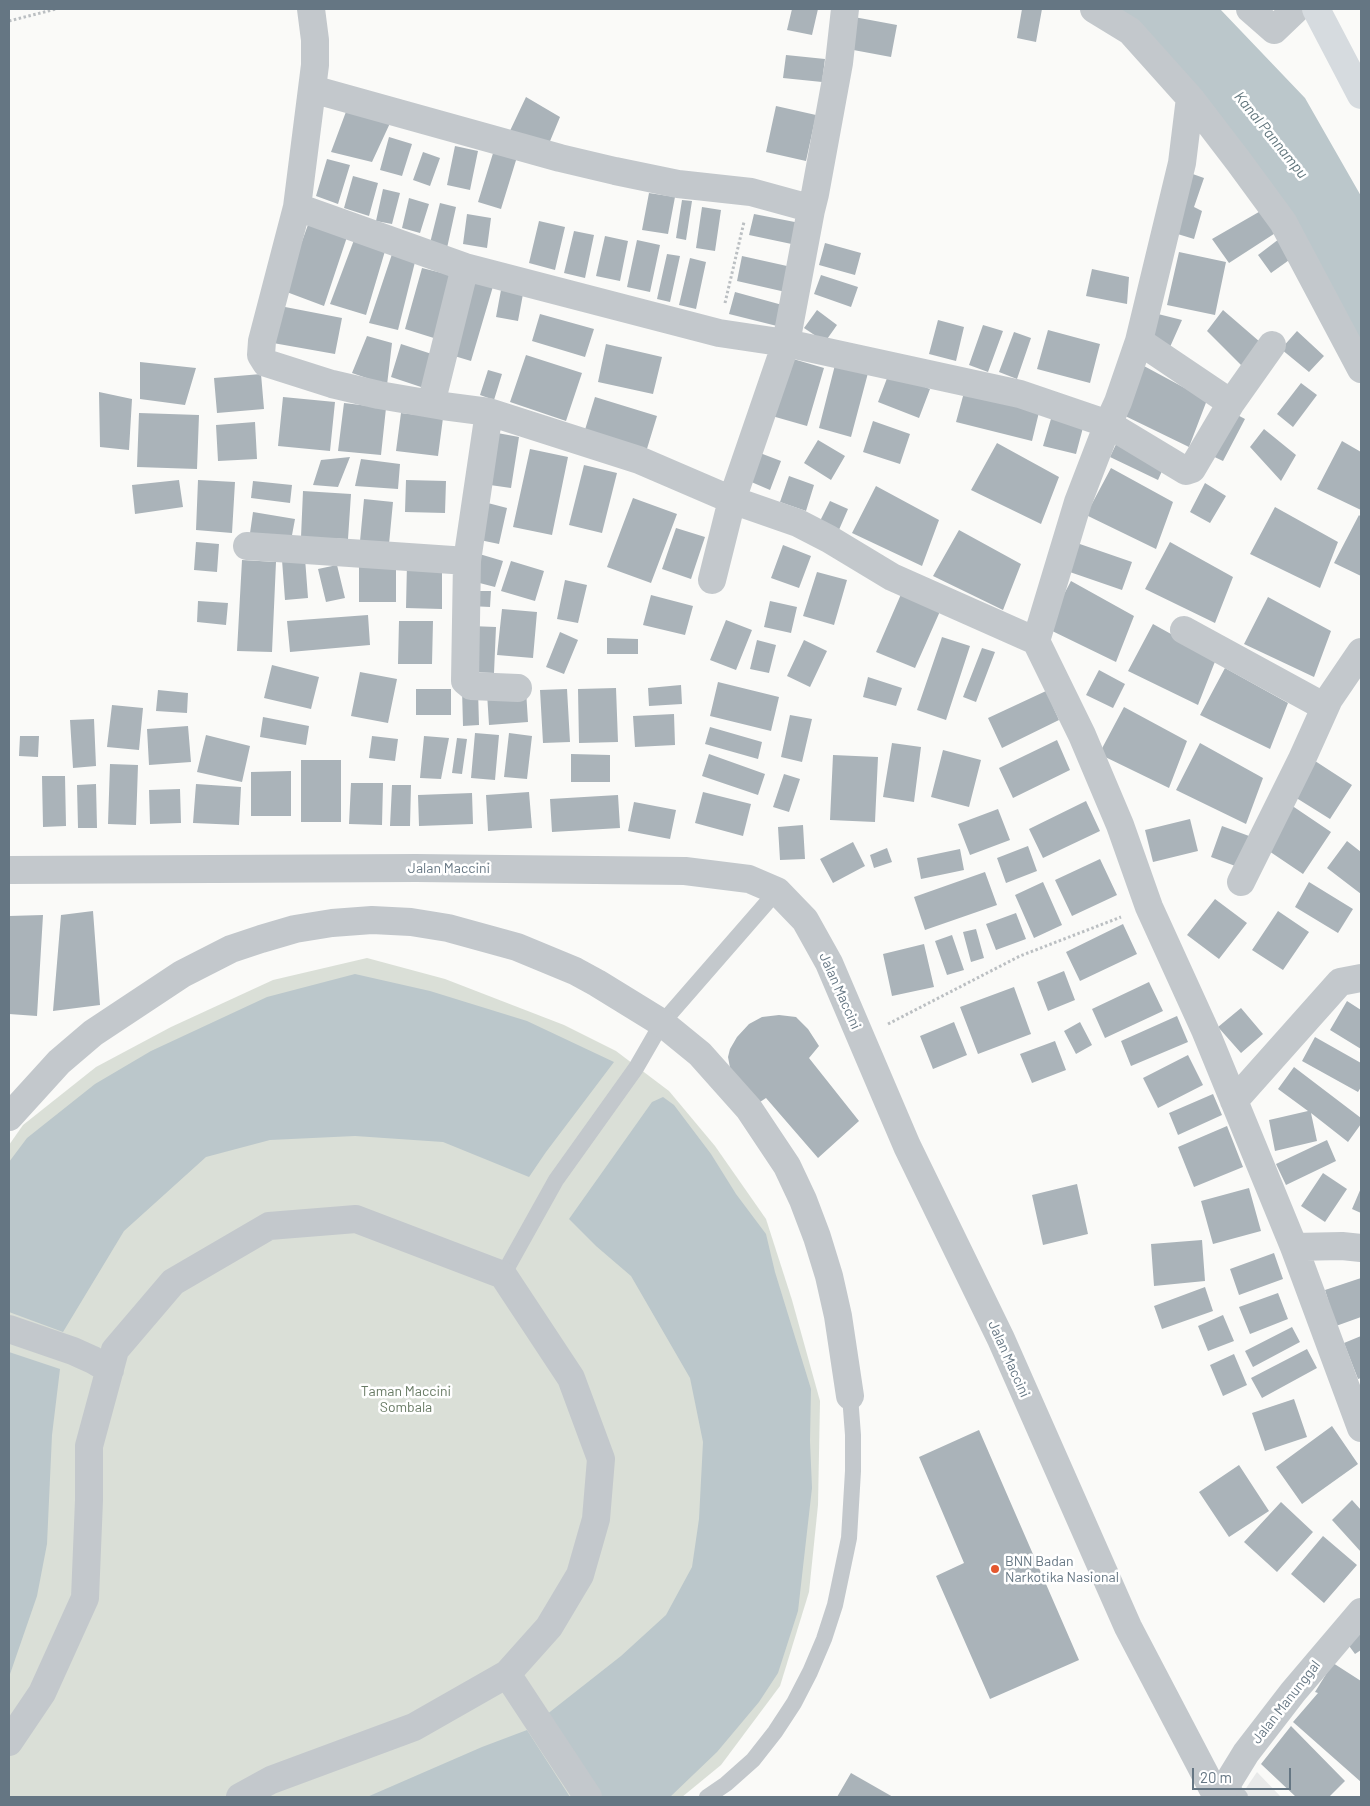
<!DOCTYPE html>
<style>
body{margin:0}
#map{position:relative;width:1370px;height:1806px;overflow:hidden;background:#fafaf8;font-family:Barlow,sans-serif}
canvas{display:block}
.frame{position:absolute;inset:0;border:10px solid #657683;pointer-events:none}
.scale{position:absolute;left:1192px;top:1768px;width:99px;height:22px;box-sizing:border-box;border:2px solid #657683;border-top:0;padding-left:6px;font-size:15px;line-height:18px;white-space:nowrap;color:#657683;-webkit-text-stroke:4px #fff;paint-order:stroke}
</style>
<div id="map">
<canvas width="1370" height="1806"></canvas>
<div class="frame"></div>
<div class="scale">20 m</div>
</div>
<script>
const context = document.querySelector('canvas').getContext('2d');
context.lineJoin = 'round';
function paint(path, color) { context.fillStyle = color; context.fill(path, 'evenodd'); }
const poly = rows => new Path2D(rows.map(r => 'M' + r).join(''));
function trace(path, color, width, dash) { context.strokeStyle = color; context.lineWidth = width; context.lineCap = dash ? 'butt' : 'round'; context.setLineDash(dash || []); context.stroke(path); }
function drawText(font, color, halo, rows, align = 'center') {
  context.font = font + ' Barlow,sans-serif'; context.lineWidth = 5; context.setLineDash([]); context.textBaseline = 'middle'; context.strokeStyle = halo; context.fillStyle = color; for (const [text, x, y, turn = 0] of rows) {
    context.save(); context.translate(x, y); context.rotate((+turn || 0) * Math.PI / 180); context.textAlign = isNaN(turn) ? turn : align; if (halo) context.strokeText(text, 0, 0); context.fillText(text, 0, 0); context.restore();
  }
}
paint(poly([
 [1257,1772,1281,1797,1240,1797]
]), '#e8e9e9');
paint(poly([
 [367,958,445,979,564,1025,616,1051,669,1091,715,1146,766,1219,792,1300,820,1401,818,1505,809,1592,780,1686,721,1765,682,1797,9,1797,9,1145,23,1125,96,1067,171,1027,273,980]
]), '#dadfd7');
paint(poly([
 [1111,9,1220,9,1305,98,1361,196,1361,350],
 [355,974,430,991,527,1021,614,1062,546,1152,529,1177,443,1142,355,1136,270,1140,206,1157,124,1231,63,1332,9,1312,9,1162,27,1138,95,1084,151,1051,267,997],
 [663,1097,674,1105,711,1154,736,1194,766,1234,775,1272,811,1389,810,1441,812,1488,798,1611,778,1673,759,1702,717,1752,670,1797,599,1797,546,1715,621,1656,666,1615,692,1567,699,1519,703,1442,690,1378,631,1276,596,1246,569,1219,652,1102],
 [9,1352,60,1369,52,1435,47,1544,37,1596,9,1677],
 [527,1730,570,1797,367,1797,482,1747]
]), '#bbc7cb');
paint(poly([
 [792,9,818,9,812,35,787,30],
 [1022,9,1042,9,1036,42,1017,38],
 [854,17,897,25,891,57,848,49],
 [786,55,825,59,822,82,783,78],
 [526,97,560,117,548,146,508,135],
 [776,106,816,115,806,161,766,152],
 [347,109,391,121,372,162,331,152],
 [389,137,412,144,402,176,380,170],
 [455,146,478,151,470,190,447,185],
 [494,150,517,157,501,209,478,202],
 [423,152,440,158,430,186,413,180],
 [327,159,350,165,338,204,316,196],
 [1187,172,1204,178,1194,207,1202,211,1194,239,1171,232],
 [353,176,378,183,369,216,344,208],
 [383,189,400,193,392,224,376,221],
 [649,193,675,197,668,234,642,230],
 [409,198,429,204,420,233,402,228],
 [682,200,692,201,686,240,676,238],
 [440,203,456,207,447,248,430,243],
 [702,207,721,210,715,251,696,248],
 [1264,209,1280,230,1229,263,1212,239],
 [467,214,491,218,487,248,463,244],
 [754,214,805,224,801,246,749,235],
 [539,221,565,227,555,270,529,263],
 [309,222,348,234,324,306,284,291],
 [574,231,594,235,585,278,564,273],
 [357,232,388,241,366,315,330,304],
 [605,236,628,241,620,281,596,276],
 [1279,239,1292,258,1271,273,1258,255],
 [637,240,660,245,650,292,627,287],
 [825,243,861,253,855,275,819,265],
 [1179,252,1226,262,1215,315,1167,305],
 [392,254,416,258,398,330,369,323],
 [667,254,680,256,670,302,657,299],
 [742,256,796,268,790,293,737,281],
 [690,258,706,262,696,309,679,305],
 [422,268,454,276,437,339,405,329],
 [1092,269,1129,277,1127,304,1086,296],
 [821,275,858,287,851,307,814,294],
 [473,278,494,283,471,361,451,355],
 [501,290,523,294,518,321,496,317],
 [735,292,786,306,781,327,729,314],
 [280,306,342,318,335,354,273,343],
 [817,310,837,325,825,342,804,328],
 [1223,310,1260,342,1243,367,1207,331],
 [1150,312,1182,320,1170,347,1145,338],
 [540,314,594,329,585,357,532,341],
 [938,320,964,327,956,361,929,354],
 [983,325,1003,331,988,372,969,365],
 [1048,330,1100,344,1090,383,1037,369],
 [1297,331,1324,356,1309,372,1281,349],
 [1014,332,1031,338,1017,379,999,372],
 [367,336,392,343,387,385,352,373],
 [401,344,438,356,427,389,391,377],
 [606,344,662,357,653,394,598,382],
 [526,355,582,373,566,421,510,402],
 [783,356,824,368,807,426,765,414],
 [140,362,196,368,185,405,140,399],
 [835,365,868,373,851,437,819,428],
 [1144,366,1207,400,1189,447,1119,413],
 [488,370,502,374,494,400,480,395],
 [889,373,930,389,919,418,878,402],
 [261,374,264,409,217,413,214,378],
 [1301,383,1317,395,1293,427,1277,414],
 [966,385,1041,404,1032,441,956,422],
 [99,392,132,399,129,450,100,447],
 [283,397,335,402,330,451,278,446],
 [595,397,657,416,646,452,584,433],
 [344,403,386,408,381,455,338,451],
 [1228,410,1245,419,1223,461,1206,453],
 [1053,412,1085,420,1076,454,1043,446],
 [139,413,199,415,197,469,137,467],
 [401,413,443,418,438,456,396,451],
 [873,421,910,434,900,464,863,452],
 [255,422,257,459,218,461,216,425],
 [1264,429,1296,455,1281,481,1250,447],
 [492,432,519,437,511,488,483,484],
 [818,440,845,456,831,480,804,463],
 [1118,440,1166,462,1158,480,1110,457],
 [1342,441,1361,452,1361,510,1317,489],
 [997,443,1059,477,1041,524,971,490],
 [530,449,568,457,552,535,513,527],
 [760,453,781,461,770,490,749,481],
 [350,457,338,487,313,485,321,460],
 [361,459,400,464,398,489,355,486],
 [584,465,617,473,602,533,569,525],
 [1111,468,1173,502,1156,549,1086,515],
 [789,476,814,485,806,511,780,502],
 [179,480,183,507,135,514,132,485],
 [198,480,235,482,232,533,196,530],
 [406,480,446,481,445,513,405,512],
 [253,481,292,485,290,503,251,498],
 [1205,483,1226,496,1210,523,1190,512],
 [876,486,939,520,922,566,852,533],
 [303,491,351,494,348,539,301,537],
 [633,498,677,514,651,583,607,567],
 [364,499,393,502,389,544,360,541],
 [830,501,848,509,838,532,819,523],
 [484,502,507,508,499,544,475,539],
 [1275,507,1338,542,1320,588,1250,554],
 [253,512,295,519,290,546,249,540],
 [1359,515,1361,517,1361,576,1334,563],
 [676,528,705,537,691,579,662,569],
 [959,530,1021,564,1003,610,933,576],
 [196,542,219,544,217,572,194,570],
 [1074,542,1132,562,1122,590,1064,570],
 [1170,542,1233,577,1215,623,1145,589],
 [783,545,811,556,799,588,771,578],
 [476,553,503,561,495,587,468,580],
 [305,558,308,598,285,600,282,560],
 [242,560,276,562,272,652,237,651],
 [511,561,544,571,535,601,501,591],
 [407,563,442,564,442,609,406,608],
 [337,565,345,598,326,602,318,569],
 [359,565,396,565,396,602,359,602],
 [817,572,847,580,834,625,803,616],
 [565,580,587,585,578,623,557,619],
 [1071,581,1134,616,1116,662,1046,628],
 [470,591,491,591,490,607,470,606],
 [902,592,941,609,915,668,876,652],
 [651,595,693,606,685,635,643,625],
 [1268,597,1331,631,1314,677,1244,644],
 [198,601,228,603,226,625,197,622],
 [770,601,797,607,791,633,764,627],
 [502,609,537,612,533,658,497,655],
 [368,615,370,645,290,652,287,621],
 [726,620,752,630,736,670,710,660],
 [399,621,433,621,432,664,398,664],
 [1153,624,1216,659,1198,705,1128,671],
 [471,626,496,627,494,673,469,672],
 [560,632,578,640,564,674,546,667],
 [942,637,970,646,946,720,917,710],
 [607,638,638,639,638,654,607,654],
 [757,640,776,645,769,673,750,669],
 [804,640,827,651,810,687,787,676],
 [982,648,995,652,976,702,963,697],
 [272,665,319,677,311,709,264,698],
 [1225,668,1288,703,1270,749,1200,715],
 [1099,670,1125,684,1113,708,1086,695],
 [360,672,397,679,388,723,351,716],
 [868,677,902,688,896,706,863,697],
 [718,682,779,697,771,731,710,716],
 [681,685,682,704,649,706,648,688],
 [616,688,618,742,579,743,578,689],
 [416,689,451,689,451,715,416,715],
 [462,689,478,689,479,725,463,726],
 [567,689,570,742,543,743,540,690],
 [158,690,188,693,187,713,156,711],
 [526,690,528,722,489,725,487,693],
 [1046,691,1059,720,1002,748,988,718],
 [112,705,143,708,139,750,107,747],
 [1124,707,1187,741,1169,788,1099,754],
 [674,714,675,745,635,747,633,716],
 [790,715,812,719,802,762,781,757],
 [263,717,309,726,306,745,260,737],
 [94,719,96,766,73,768,70,720],
 [188,726,191,762,149,765,147,729],
 [710,727,762,742,758,759,705,744],
 [475,733,499,735,495,780,471,778],
 [509,733,532,736,527,779,504,777],
 [206,735,250,746,242,782,197,772],
 [20,736,39,736,38,757,19,756],
 [372,736,398,739,395,761,369,758],
 [424,736,449,738,441,779,420,778],
 [457,738,467,739,462,774,452,773],
 [1057,740,1070,770,1013,798,999,768],
 [892,743,921,747,914,802,883,797],
 [1200,743,1263,778,1246,824,1176,790],
 [943,750,981,760,969,807,931,797],
 [571,754,610,755,610,782,571,782],
 [709,754,765,774,758,795,702,776],
 [833,755,878,757,875,822,830,820],
 [1312,759,1352,785,1330,819,1290,794],
 [301,760,341,760,341,822,301,822],
 [110,764,138,765,136,825,108,824],
 [291,771,291,816,251,816,251,772],
 [784,774,800,779,789,812,773,807],
 [42,776,65,776,66,826,43,827],
 [351,783,383,783,382,825,349,824],
 [96,784,97,828,78,828,77,785],
 [196,784,241,787,239,825,193,823],
 [392,785,411,785,410,826,390,826],
 [180,789,181,823,150,824,149,790],
 [529,792,532,828,488,831,486,795],
 [703,792,751,804,743,836,695,823],
 [472,793,473,824,419,826,418,795],
 [618,795,620,828,552,832,550,799],
 [1086,801,1100,831,1043,858,1029,829],
 [634,802,676,810,670,839,628,831],
 [1291,805,1331,832,1303,874,1263,847],
 [998,809,1010,840,970,855,958,824],
 [1190,819,1198,851,1153,862,1145,830],
 [803,825,805,859,780,860,778,827],
 [1222,826,1249,836,1238,867,1211,857],
 [1347,841,1361,852,1361,894,1327,868],
 [853,842,865,866,833,883,820,859],
 [1028,846,1037,871,1006,883,997,858],
 [887,848,892,862,874,868,870,855],
 [960,849,964,870,921,879,917,858],
 [1100,859,1117,895,1072,916,1055,880],
 [985,872,997,905,925,930,914,897],
 [1043,882,1062,925,1034,938,1015,895],
 [1309,882,1353,909,1338,933,1295,907],
 [1215,899,1247,923,1219,959,1187,935],
 [93,911,100,1005,53,1011,61,915],
 [1278,911,1309,932,1283,970,1252,950],
 [1016,913,1026,939,996,950,986,924],
 [43,915,37,1016,9,1014,9,916],
 [1123,924,1137,954,1080,981,1066,952],
 [976,929,984,958,971,962,963,932],
 [952,935,964,970,947,975,935,941],
 [924,944,934,987,892,996,883,954],
 [1064,971,1075,1000,1048,1011,1037,982],
 [1149,982,1163,1011,1105,1038,1092,1009],
 [1014,987,1031,1034,978,1054,960,1007],
 [1347,1001,1361,1010,1361,1049,1330,1030],
 [1241,1008,1263,1034,1241,1053,1218,1027],
 [779,1015,796,1017,808,1029,819,1046,809,1058,859,1121,818,1158,766,1098,754,1106,731,1073,728,1057,730,1049,737,1037,749,1024,762,1017],
 [1177,1016,1188,1042,1131,1066,1121,1041],
 [954,1022,967,1055,933,1069,920,1036],
 [1080,1022,1092,1045,1076,1054,1064,1031],
 [1315,1037,1361,1063,1361,1087,1358,1092,1302,1061],
 [1055,1041,1066,1070,1032,1083,1020,1054],
 [1188,1055,1203,1085,1158,1108,1143,1078],
 [1294,1067,1361,1118,1361,1124,1348,1142,1311,1113,1317,1141,1275,1151,1269,1120,1308,1111,1278,1089],
 [1213,1094,1222,1115,1178,1135,1169,1113],
 [1227,1126,1243,1167,1194,1187,1178,1147],
 [1327,1140,1336,1161,1286,1185,1276,1164],
 [1323,1173,1347,1189,1325,1222,1301,1206],
 [1077,1184,1088,1234,1043,1245,1032,1195],
 [1249,1188,1261,1231,1213,1244,1201,1201],
 [1361,1188,1361,1213,1352,1209],
 [1202,1240,1205,1281,1154,1286,1151,1244],
 [1274,1253,1283,1279,1239,1295,1230,1269],
 [1361,1278,1361,1317,1336,1326,1325,1290],
 [1205,1287,1213,1311,1162,1329,1154,1306],
 [1278,1293,1288,1319,1250,1334,1239,1307],
 [1223,1315,1234,1341,1208,1351,1198,1326],
 [1292,1327,1300,1342,1253,1367,1245,1351],
 [1361,1336,1361,1378,1358,1379,1344,1343],
 [1307,1349,1317,1368,1262,1398,1251,1378],
 [1234,1354,1247,1385,1223,1396,1210,1365],
 [1294,1399,1307,1437,1265,1451,1252,1413],
 [1332,1426,1358,1464,1302,1504,1276,1467],
 [979,1430,1079,1660,990,1699,936,1576,964,1563,919,1457],
 [1239,1465,1269,1511,1229,1537,1199,1492],
 [1352,1500,1361,1510,1361,1552,1332,1520],
 [1281,1502,1313,1532,1277,1572,1244,1542],
 [1323,1536,1357,1565,1324,1603,1291,1574],
 [1361,1627,1361,1650,1355,1654,1344,1639],
 [1333,1663,1361,1681,1361,1782,1293,1722,1318,1693,1315,1692],
 [1291,1726,1345,1781,1329,1797,1296,1797,1261,1764],
 [851,1773,893,1797,837,1797]
]), '#aab3b9');
trace(poly([
 [9,21,56,9],
 [725,303,744,222],
 [888,1024,1020,956,1121,917]
]), '#bbbfc2', 3, [2.5, 2.5]);
trace(poly([
 [503,1275,556,1180,636,1068,662,1023,777,891],
 [1227,1784,1240,1797],
 [707,1797,726,1784,753,1760,775,1732,794,1703,810,1672,824,1639,835,1605,849,1538,853,1471,853,1435,850,1396]
]), '#c3c8cc', 16);
trace(poly([
 [311,9,315,40,315,65,297,207,262,341,261,355,266,363,332,384,379,395,443,406,489,412,639,460,732,500,798,523,829,539,892,577,1036,641,1082,735,1120,825,1149,907,1205,1030,1294,1247,1361,1428],
 [1094,9,1130,31,1190,98,1239,162,1283,222,1361,369],
 [1250,9,1274,30,1296,9],
 [312,89,560,158,615,171,678,184,751,192,802,206,811,210,815,194,839,63,845,9],
 [297,207,465,267,719,333,786,343,1020,394,1108,424,1186,471,1192,469,1231,403,1272,345],
 [1139,341,1231,403],
 [431,404,465,267],
 [489,412,467,561,465,681,471,686,518,688],
 [247,546,467,561],
 [712,580,732,500,786,343,811,210],
 [1184,630,1325,707],
 [1036,641,1078,502,1108,424,1118,402,1139,341,1182,163,1190,98],
 [9,870,416,868,685,871,749,879,777,891,805,920,829,963,907,1146,1001,1339,1128,1627,1217,1797],
 [1241,882,1302,759,1329,699,1361,652],
 [1234,1101,1340,982,1361,978],
 [9,1117,59,1062,93,1033,182,974,231,949,261,939,295,929,332,923,372,920,411,922,448,928,517,947,575,971,597,983,662,1023,700,1054,749,1109,787,1166,803,1200,817,1237,829,1276,838,1316,850,1396],
 [1294,1247,1342,1246,1361,1248],
 [9,1329,73,1351,93,1360,110,1370],
 [507,1674,588,1797],
 [9,1742,42,1693,85,1598,89,1500,89,1446,115,1350,173,1282,269,1226,356,1219,503,1275,571,1378,601,1459,596,1519,580,1575,549,1627,507,1674,414,1727,271,1780,240,1797],
 [1219,1797,1246,1753,1293,1692,1361,1612]
]), '#c3c8cc', 28);
trace(poly([
 [1316,9,1361,95]
]), '#d6dbdf', 28);
for (const [x, y, r, color] of [
 [995,1569,5,"#e4572e"]
]) { const dot = new Path2D(); dot.arc(x, y, r, 0, 2 * Math.PI); context.fillStyle = color; context.fill(dot); trace(dot, '#fff', 2); }
drawText('14px', '#657683', '#fff', [
 ["Jalan Maccini",449,868],
 ["Jalan Maccini",840,991,66],
 ["Jalan Maccini",1009,1359,66],
 ["Jalan Manunggal",1286,1702,-52]
]);
drawText('14px', '#687a64', '#fff', [
 ["Taman Maccini",406,1391],
 ["Sombala",406,1407]
]);
drawText('14px', '#657683', '#fff', [
 ["BNN Badan",1005,1561],
 ["Narkotika Nasional",1005,1577]
], 'left');
drawText('italic 15px', '#60757c', '#fff', [
 ["Kanal Pannampu",1271,135,51]
]);
</script>
